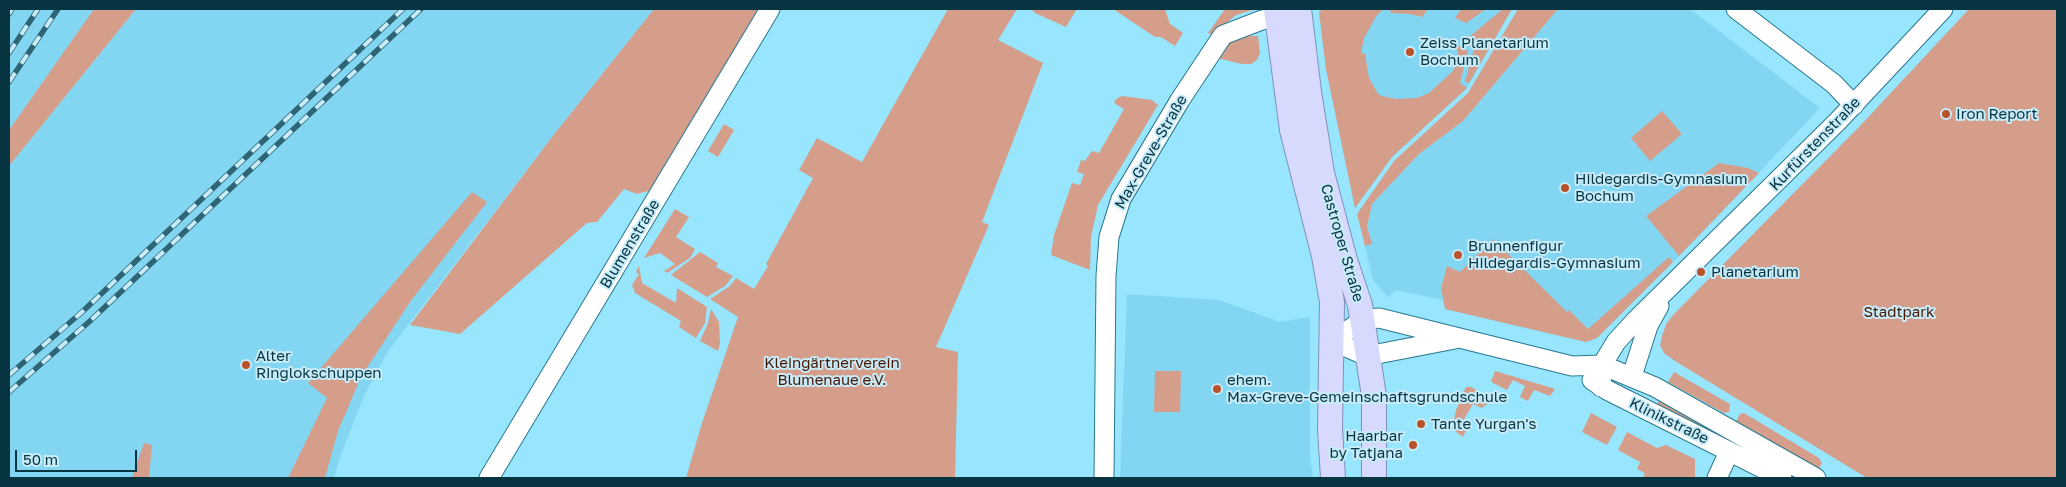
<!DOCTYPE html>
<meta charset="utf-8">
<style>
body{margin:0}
#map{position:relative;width:2066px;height:487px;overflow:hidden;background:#98e5fe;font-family:"Golos Text",sans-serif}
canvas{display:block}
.frame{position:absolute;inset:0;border:10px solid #063541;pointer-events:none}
.scale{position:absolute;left:15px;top:450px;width:122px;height:22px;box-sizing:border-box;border:2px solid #063541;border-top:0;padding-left:6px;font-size:15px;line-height:18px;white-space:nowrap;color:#063541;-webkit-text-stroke:4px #c7ebf8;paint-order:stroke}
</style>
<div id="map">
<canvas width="2066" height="487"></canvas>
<div class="frame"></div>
<div class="scale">50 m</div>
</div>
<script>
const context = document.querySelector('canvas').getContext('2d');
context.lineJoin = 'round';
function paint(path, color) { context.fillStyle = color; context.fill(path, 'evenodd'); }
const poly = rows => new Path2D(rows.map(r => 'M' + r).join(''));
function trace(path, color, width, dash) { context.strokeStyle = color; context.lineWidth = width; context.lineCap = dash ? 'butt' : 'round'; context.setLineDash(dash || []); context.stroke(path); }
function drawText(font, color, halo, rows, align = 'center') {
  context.font = font + ' "Golos Text",sans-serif'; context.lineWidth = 4; context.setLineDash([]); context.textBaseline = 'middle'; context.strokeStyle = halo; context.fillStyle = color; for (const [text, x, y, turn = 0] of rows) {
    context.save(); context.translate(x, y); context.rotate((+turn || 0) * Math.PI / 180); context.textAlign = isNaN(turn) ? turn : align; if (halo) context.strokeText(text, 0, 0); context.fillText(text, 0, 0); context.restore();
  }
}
paint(poly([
 [9,9,94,9,9,130],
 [136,9,654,9,552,137,388,351,364,396,339,460,334,478,9,478,9,166],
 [1323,9,1512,9,1467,88,1392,157,1355,208,1326,69,1319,12],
 [1558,9,1690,9,1820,108,1697,238,1597,338,1586,342,1445,309,1443,300,1396,290,1388,297,1373,280,1365,246,1371,244,1367,227,1372,204,1419,154,1463,121],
 [1127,294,1219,300,1280,322,1310,317,1310,456,1313,478,1120,478]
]), '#83d6f2');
paint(poly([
 [94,9,136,9,9,166,9,130],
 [654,9,760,9,652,190,637,194,624,189,597,222,587,223,460,334,410,325,552,137],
 [948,9,1017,9,998,40,1043,63,982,222,989,225,936,347,958,352,955,478,686,478,702,423,738,317,710,299,730,286,736,278,754,289,768,266,766,264,813,178,799,170,817,138,862,162],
 [1031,9,1077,9,1066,27,1035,13],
 [1113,9,1165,9,1170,24,1183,33,1175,46,1161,37,1155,37],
 [1225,9,1256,9,1236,15,1212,35,1208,33],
 [1323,9,1384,9,1377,15,1364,38,1361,53,1365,54,1369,78,1378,94,1382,96,1396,99,1417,98,1429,93,1453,71,1457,62,1458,53,1454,43,1468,51,1460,83,1467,88,1392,157,1355,208,1326,69,1319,12],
 [1395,9,1428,9,1422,17,1410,14,1391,13,1390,11],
 [1461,9,1486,9,1466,23,1455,18],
 [1503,9,1512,9,1469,83,1465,82,1474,49,1463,42],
 [1518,9,1558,9,1463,121,1419,154,1372,204,1367,227,1372,244,1365,246,1357,214,1394,161,1468,93],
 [1969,9,2057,9,2057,478,1867,478,1675,361,1664,353,1660,345,1662,336,1666,324,1674,314,1859,127],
 [1248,36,1258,36,1260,53,1257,60,1251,64,1242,64,1217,58,1225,46,1236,39],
 [1122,96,1152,100,1158,105,1098,205,1091,237,1090,270,1051,255,1054,235,1072,183,1080,185,1084,174,1077,172,1081,160,1085,161,1092,151,1099,153,1124,109,1114,103,1116,99],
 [1662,111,1682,134,1650,161,1631,138],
 [724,124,734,130,718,157,708,151],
 [1719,163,1748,168,1759,173,1679,256,1646,216],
 [472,192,487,202,410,302,361,377,338,431,325,478,288,478,327,398,308,383],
 [675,209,689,217,676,237,695,249,690,258,667,273,664,271,675,264,660,253,644,258],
 [1493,239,1567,312,1569,310,1588,329,1669,257,1673,262,1597,338,1586,342,1445,309,1441,288,1447,266,1460,272],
 [700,252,718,263,716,267,733,276,725,286,707,297,671,275],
 [639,266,642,283,676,303,677,288,707,307,705,323,696,338,679,327,681,321,635,293,632,285,639,274,636,272],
 [711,309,719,322,720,344,718,351,700,341,708,323],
 [1155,371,1181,371,1180,412,1154,412],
 [1495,371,1549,387,1555,389,1550,396,1534,390,1528,401,1520,397,1525,386,1513,380,1507,390,1491,382],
 [1674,372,1730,404,1729,412,1724,413,1668,382],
 [1466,387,1471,387,1493,399,1482,408,1473,404,1463,421,1468,426,1463,437,1452,429,1456,410],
 [1660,400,1719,430,1716,435,1657,404],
 [1591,413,1617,427,1607,445,1582,432],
 [1744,413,1819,458,1822,463,1817,472,1735,423,1740,414],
 [1627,432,1657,448,1666,445,1695,459,1695,478,1643,478,1645,473,1637,469,1640,462,1618,450],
 [144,443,152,445,149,478,132,478]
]), '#d49e8b');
const minor = poly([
 [1736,9,1834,84,1854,105],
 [1332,341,1363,320,1379,318,1572,366,1602,365,1655,387,1816,478],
 [1332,341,1367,356,1455,339],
 [1632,376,1648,326,1659,306],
 [1592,380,1607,390,1782,478],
 [1601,387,1602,365,1616,342,1636,320,1838,121,1943,9],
 [489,478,770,9],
 [1104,478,1106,276,1109,237,1121,199,1180,100,1223,35,1262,20,1289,15],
 [1717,478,1729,452]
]);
const major = poly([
 [1276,9,1292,130,1324,256,1332,302,1330,429,1333,478],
 [1299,9,1309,92,1322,173,1345,260,1360,305,1374,396,1374,478]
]);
trace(minor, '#28788f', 21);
trace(major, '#7e91bb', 26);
trace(minor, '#fff', 19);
trace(major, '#d8dafd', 24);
const rail = poly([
 [9,14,12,9],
 [9,53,38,9],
 [9,82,58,9],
 [9,375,82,312,403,9],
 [9,392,90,321,421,9]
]);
trace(rail, '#2e6574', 5.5);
trace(rail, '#c7ebf8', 4, [11]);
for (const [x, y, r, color] of [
 [1410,52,5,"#b95229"],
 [1946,114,5,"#b95229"],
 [1565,188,5,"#b95229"],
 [1458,255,5,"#b95229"],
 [1701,272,5,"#b95229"],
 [246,365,5,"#b95229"],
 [1217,389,5,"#b95229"],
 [1421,424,5,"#b95229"],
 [1413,445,5,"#b95229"]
]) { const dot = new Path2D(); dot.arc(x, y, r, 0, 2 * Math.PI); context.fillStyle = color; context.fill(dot); trace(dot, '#c7ebf8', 2); }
drawText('15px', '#063541', '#c7ebf8', [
 ["Zeiss Planetarium",1420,43],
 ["Bochum",1420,60],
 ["Iron Report",1956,114],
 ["Hildegardis-Gymnasium",1575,179],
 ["Bochum",1575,196],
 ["Brunnenfigur",1468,246],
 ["Hildegardis-Gymnasium",1468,263],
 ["Planetarium",1711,272],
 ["Alter",256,356],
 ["Ringlokschuppen",256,373],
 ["ehem.",1227,380],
 ["Max-Greve-Gemeinschaftsgrundschule",1227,397],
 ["Tante Yurgan's",1431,424],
 ["Haarbar",1403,436,"right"],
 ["by Tatjana",1403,453,"right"]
], 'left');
drawText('15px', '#063541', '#c7ebf8', [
 ["Kurfürstenstraße",1815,144,-46],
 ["Max-Greve-Straße",1151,152,-60],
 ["Castroper Straße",1342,243,74],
 ["Blumenstraße",630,244,-59],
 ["Klinikstraße",1669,421,26]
]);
drawText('15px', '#481805', '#c7ebf8', [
 ["Stadtpark",1899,312],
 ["Kleingärtnerverein",832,363],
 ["Blumenaue e.V.",832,380]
]);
</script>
